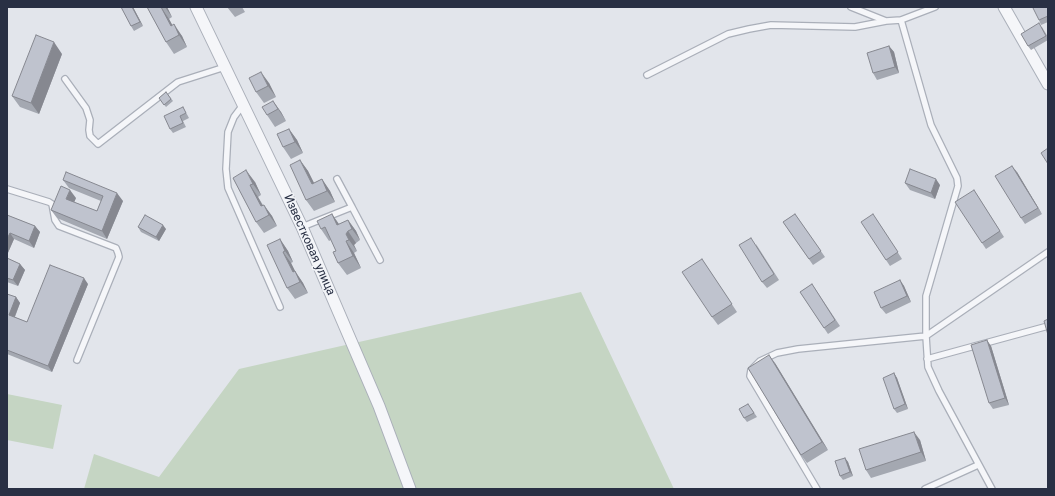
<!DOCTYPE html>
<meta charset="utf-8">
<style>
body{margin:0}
#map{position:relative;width:1055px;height:496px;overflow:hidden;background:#e2e5eb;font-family:Roboto,sans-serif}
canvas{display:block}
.frame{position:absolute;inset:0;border:8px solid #293044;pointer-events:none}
</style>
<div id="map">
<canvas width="1055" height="496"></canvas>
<div class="frame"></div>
</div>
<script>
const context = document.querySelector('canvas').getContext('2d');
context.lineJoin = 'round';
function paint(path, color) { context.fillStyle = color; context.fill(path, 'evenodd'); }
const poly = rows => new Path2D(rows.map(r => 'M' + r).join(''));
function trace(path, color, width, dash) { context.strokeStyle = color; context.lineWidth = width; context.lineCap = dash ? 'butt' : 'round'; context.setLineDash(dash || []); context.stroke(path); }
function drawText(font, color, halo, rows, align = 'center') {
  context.font = font + ' Roboto,sans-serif'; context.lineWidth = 3; context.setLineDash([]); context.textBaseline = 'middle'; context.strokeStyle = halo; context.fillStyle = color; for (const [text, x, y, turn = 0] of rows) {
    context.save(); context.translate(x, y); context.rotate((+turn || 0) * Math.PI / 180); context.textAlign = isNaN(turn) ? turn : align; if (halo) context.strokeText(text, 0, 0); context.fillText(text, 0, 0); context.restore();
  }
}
paint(poly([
 [581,292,674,489,84,489,94,454,159,477,239,369],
 [7,394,62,405,53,449,7,440]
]), '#c5d5c3');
const service = poly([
 [851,7,886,21,901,20,935,7],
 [647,75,728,34,749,29,771,25,855,27,886,21],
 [65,79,86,108,90,120,89,130,90,136,98,144,178,82,225,67],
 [243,105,234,117,228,132,226,169,228,188,280,307],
 [337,179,352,207],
 [7,189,49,202,52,204,55,220,59,226,116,248,118,253,119,257,77,360],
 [302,227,352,207,380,260],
 [927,359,1048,326],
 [817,489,750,376,751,370,760,361,777,353,798,349,926,336,926,296,958,186,957,178,931,125,901,20],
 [925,489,978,465],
 [992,489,939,391,928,367,926,336,1048,252]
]);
const minor = poly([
 [196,7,302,227,379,406,410,489],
 [1004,7,1048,84]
]);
trace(service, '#aaafb9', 8);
trace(minor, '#aaafb9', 13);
trace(service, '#f5f6f9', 5.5);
trace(minor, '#f5f6f9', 11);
paint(poly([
 [121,7,133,7,143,26,134,31,131,26],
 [147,7,167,7,172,17,169,19,172,25,182,36,187,47,174,54,166,42],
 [227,7,242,7,245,12,235,17],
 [1048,7,1048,22,1041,25,1039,20],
 [1042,27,1048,37,1048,40,1031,50,1028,46],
 [889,46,894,52,899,73,877,80,873,73],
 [62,54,39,114,20,107,12,96],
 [269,83,276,97,264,103,256,92],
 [166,92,173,101,166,107,159,98],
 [273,101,281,112,286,121,275,127,267,115],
 [183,107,189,118,183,121,186,127,173,133,170,129],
 [289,129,297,140,303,153,291,159,283,147],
 [300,160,308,171,314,183,322,179,330,191,335,202,314,211,306,200],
 [1017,172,1042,214,1025,224,1021,218],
 [233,178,255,182,261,195,258,197,263,205,272,216,277,226,264,233,256,222],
 [63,180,123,201,107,239,57,218,51,210,76,198,74,202,97,211,101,201,69,188],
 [905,183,940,185,935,199,910,190],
 [974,190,1004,237,986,249,982,243],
 [332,214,339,224,348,220,356,231,360,240,356,243,354,245,357,251,354,253,361,268,347,275,338,263,336,251,331,240,329,241,321,229],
 [795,214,825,257,813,265,783,222],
 [7,215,35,226,40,232,34,248,14,239,7,255],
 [877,220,902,259,890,266,886,260],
 [138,227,166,229,159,241,141,232],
 [280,239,288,251,293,262,291,263,295,271,303,283,308,293,295,299,287,288],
 [756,244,779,280,767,288,762,282],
 [7,258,20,264,25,270,18,286,7,282],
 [702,259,737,312,718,325,712,317],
 [900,280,904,286,911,302,886,314,881,308],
 [88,284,52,372,7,354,7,294,16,297,20,303,15,317,27,322],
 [812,284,840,326,828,334,800,292],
 [991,346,1009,405,993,409,989,403],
 [775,363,828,450,807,463,801,455],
 [894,373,897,378,908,409,897,413,894,409],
 [751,408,757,417,747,422,744,418],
 [920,440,926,461,871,478,866,470],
 [845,458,848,462,853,476,843,480,840,476]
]), '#a4a8b1');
paint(poly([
 [132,7,133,7,143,26,140,22],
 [161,7,169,19,179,37,171,26],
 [165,7,167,7,172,17],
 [174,24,182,36,187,47,179,35],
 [54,42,62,54,39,114,31,103],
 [889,46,894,52,899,73,895,67],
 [261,72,269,83,276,97,268,86],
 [273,101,281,112,286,121,278,109],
 [289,129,297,140,303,153,295,142],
 [300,160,308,171,320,195,312,184],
 [1012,166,1017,172,1042,214,1038,208],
 [246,170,255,182,261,195,253,184],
 [322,179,330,191,335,202,327,191],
 [936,179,940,185,935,199,931,193],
 [250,185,258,197,268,216,261,206],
 [70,190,76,198,72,207,66,199],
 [117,193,123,201,107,239,102,231],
 [264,205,272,216,277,226,269,215],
 [332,214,340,226,337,225],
 [348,220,356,231,360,240,352,229],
 [163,225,166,229,159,241,156,237],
 [35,226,40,232,34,248,29,241],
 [348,231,356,243,354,245,357,251,349,240,346,234],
 [10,233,14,239,7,255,7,239],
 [280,239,288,251,293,262,285,251],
 [346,241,354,253,361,268,353,256],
 [283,252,291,263,296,273,295,271,303,283,308,293,293,272],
 [20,264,25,270,18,286,13,280],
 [84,278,88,284,52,372,48,366],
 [900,280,904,286,911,302,907,296],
 [16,297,20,303,13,321,9,315],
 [987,340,991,346,1009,405,1005,398],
 [769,355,775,363,828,450,822,442],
 [894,373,897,378,908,409,905,404],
 [914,432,920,440,926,461,921,452],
 [845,458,848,462,853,476,850,472]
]), '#868890');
const building = poly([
 [121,7,132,7,140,22,131,26,121,7],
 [147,7,161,7,171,26,174,24,179,35,166,42,147,7],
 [1035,7,1048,7,1048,16,1039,20,1033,8,1035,7],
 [1039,23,1046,36,1028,46,1021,34,1039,23],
 [36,35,54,42,31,103,12,96,36,35],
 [889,46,895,67,873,73,867,53,889,46],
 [261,72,268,86,256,92,249,78,261,72],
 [166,92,171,99,164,105,159,98,166,92],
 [273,101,278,109,267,115,262,107,273,101],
 [183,107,186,113,180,116,183,123,170,129,164,116,183,107],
 [289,129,295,142,283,147,277,134,289,129],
 [1048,148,1048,164,1041,153,1048,148],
 [300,160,312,184,322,179,327,191,306,200,290,165,300,160],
 [1012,166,1038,208,1021,218,995,176,1012,166],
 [910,169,936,179,931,193,905,183,910,169],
 [246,170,253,184,250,185,261,206,264,205,269,215,256,222,233,178,246,170],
 [66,172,117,193,102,231,51,210,61,186,70,190,66,199,97,211,103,196,63,180,66,172],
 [974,190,1000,231,982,243,955,202,974,190],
 [332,214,337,225,348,220,352,229,348,231,346,234,349,240,346,241,353,256,338,263,333,252,336,251,325,227,321,229,317,221,332,214],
 [795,214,821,251,809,259,783,222,795,214],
 [873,214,898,252,886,260,861,222,873,214],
 [7,215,35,226,29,241,10,233,7,239,7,215],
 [145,215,163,225,156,237,138,227,145,215],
 [751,238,774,274,762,282,739,245,751,238],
 [280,239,285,251,283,252,293,272,295,271,300,282,287,288,267,245,280,239],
 [7,258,20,264,13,280,7,278,7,258],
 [702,259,732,304,712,317,682,272,702,259],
 [50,265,84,278,48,366,7,350,7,294,16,297,9,315,27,322,50,265],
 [900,280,907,296,881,308,874,292,900,280],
 [812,284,835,320,824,328,800,292,812,284],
 [1048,319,1048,335,1044,321,1048,319],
 [987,340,1005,398,989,403,971,345,987,340],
 [769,355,822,442,801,455,748,368,769,355],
 [894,373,905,404,894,409,883,378,894,373],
 [748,404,754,413,744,418,739,409,748,404],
 [914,432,921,452,866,470,859,449,914,432],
 [845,458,850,472,840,476,835,461,845,458]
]);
paint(building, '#bfc3ce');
trace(building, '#868890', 1);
drawText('12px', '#293044', '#f2f4f8', [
 ["Известковая улица",309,245,66]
]);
</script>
